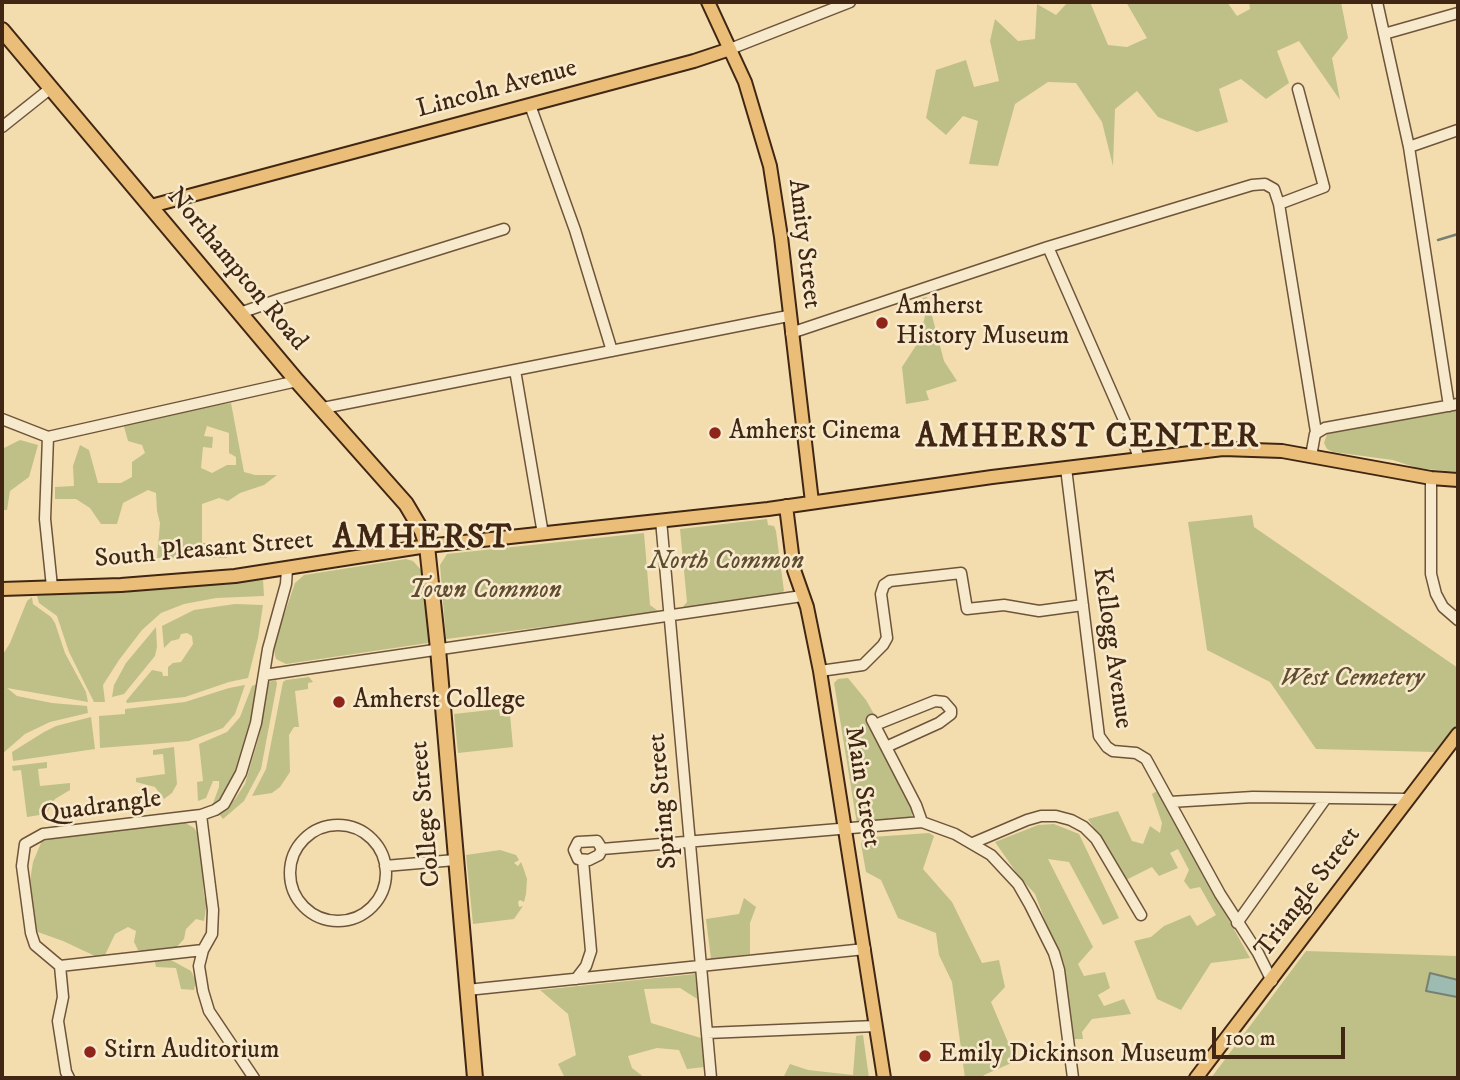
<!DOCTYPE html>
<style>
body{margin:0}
#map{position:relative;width:1460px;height:1080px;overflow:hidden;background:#f3ddaf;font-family:"IM FELL DW Pica",serif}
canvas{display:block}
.frame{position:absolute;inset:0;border:4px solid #412713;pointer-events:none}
.scale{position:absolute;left:1212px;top:1027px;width:133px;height:32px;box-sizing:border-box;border:4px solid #412713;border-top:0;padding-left:9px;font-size:21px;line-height:24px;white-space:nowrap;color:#412713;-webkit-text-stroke:5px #f7e9cb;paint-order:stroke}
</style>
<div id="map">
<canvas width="1460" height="1080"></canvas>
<div class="frame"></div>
<div class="scale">100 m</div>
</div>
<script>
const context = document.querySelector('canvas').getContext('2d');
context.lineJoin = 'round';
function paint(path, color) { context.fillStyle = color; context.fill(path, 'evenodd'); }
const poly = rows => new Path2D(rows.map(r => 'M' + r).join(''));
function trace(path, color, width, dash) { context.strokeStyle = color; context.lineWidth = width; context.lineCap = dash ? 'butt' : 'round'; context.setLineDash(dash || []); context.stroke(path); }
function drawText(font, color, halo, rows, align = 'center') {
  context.font = font + ' "IM FELL DW Pica",serif'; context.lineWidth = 5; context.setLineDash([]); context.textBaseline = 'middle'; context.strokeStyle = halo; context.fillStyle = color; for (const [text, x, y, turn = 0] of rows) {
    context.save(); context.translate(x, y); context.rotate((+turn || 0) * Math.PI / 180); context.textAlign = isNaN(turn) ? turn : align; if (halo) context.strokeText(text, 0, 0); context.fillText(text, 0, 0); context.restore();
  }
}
paint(poly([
 [1068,2,1090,2,1108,45,1127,47,1147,38,1126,2,1227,2,1237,16,1250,9,1249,2,1341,2,1348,38,1332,58,1340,100,1299,41,1277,51,1289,83,1266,99,1241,79,1219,89,1228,122,1197,132,1158,117,1137,91,1115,109,1113,166,1102,122,1076,83,1048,82,1015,104,998,166,969,164,978,121,963,116,946,135,926,118,936,70,966,60,974,87,999,81,990,41,995,19,1018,41,1035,39,1037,4,1056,15],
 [927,297,944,361,957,381,926,391,929,400,906,404,902,367,919,341,925,316,922,298],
 [231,403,244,472,255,475,277,475,264,485,240,493,228,501,219,498,202,504,202,543,226,543,230,555,226,558,157,558,160,523,157,511,156,493,148,490,123,503,117,524,101,524,90,508,76,499,55,499,55,487,74,486,73,466,80,445,89,450,98,483,121,483,132,477,132,462,145,453,142,445,128,441,123,423,182,410],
 [207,426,229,433,229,453,236,457,236,465,227,465,212,473,201,468,203,447,212,448,213,437,204,436],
 [1458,410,1458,472,1417,468,1393,460,1333,452,1327,449,1324,443,1327,434,1335,431],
 [20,440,38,445,29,477,10,491,7,510,2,510,2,449],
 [1252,515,1254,527,1458,668,1458,723,1436,752,1316,749,1270,682,1207,650,1188,522],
 [767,519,768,525,774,526,776,531,784,591,778,595,681,609,687,602,680,529],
 [644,533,650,605,658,611,656,613,446,639,440,565,447,554],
 [406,559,413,561,423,572,430,639,428,643,286,664,276,659,274,651,279,630,295,583,304,575],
 [263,579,264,596,216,598,184,604,161,613,142,630,119,660,103,685,105,702,94,702,69,652,57,616,39,603,37,596],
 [32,597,33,604,51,617,55,623,65,653,86,692,88,702,7,688,17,696,52,703,87,706,88,713,50,722,25,734,2,754,2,656,10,643,27,601],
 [235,604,263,605,258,638,248,678,229,682,185,697,127,703,126,701,152,670,162,672,163,676,168,676,168,667,173,663,181,662,193,644,192,636,187,633,181,634,179,639,171,641,164,648,162,626,194,610],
 [156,627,157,647,155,656,124,694,112,697,114,685,126,663],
 [309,677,313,682,308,683,308,689,295,691,299,727,294,727,289,735,290,772,280,787,272,793,252,796,266,769,283,682,286,680],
 [848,678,866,700,874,714,867,719,913,809,911,819,857,824,834,683,838,679],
 [276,680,277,684,261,769,244,801,223,819,219,814,235,799,245,784,259,736,269,682],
 [257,684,252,721,242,761,227,792,218,802,212,806,219,787,219,781,213,781,206,798,198,801,197,782,203,781,199,744,227,732,240,717,252,686],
 [245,685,235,714,223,728,189,741,100,748,99,716,125,714,125,709,185,702,229,688],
 [499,709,500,716,510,715,513,747,458,753,454,714],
 [91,717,95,749,13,761,12,752,44,732,56,726],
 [174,747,177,784,172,793,164,799,155,787,136,782,136,778,165,774,163,754,153,755,153,750],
 [47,762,47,768,38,769,40,786,70,783,70,790,55,799,46,814,27,817,21,770,13,771,12,766],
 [1157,791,1250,958,1211,963,1181,1010,1157,999,1134,941,1151,937,1164,926,1190,915,1197,926,1216,915,1200,887,1190,889,1184,881,1189,870,1178,849,1170,853,1178,868,1159,876,1152,867,1126,880,1088,819,1118,811,1132,841,1143,844,1150,826,1160,833,1162,823,1152,794],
 [171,822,184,822,194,828,200,837,204,896,207,902,204,921,196,919,186,929,184,939,175,949,171,960,191,971,196,981,194,990,181,989,176,968,156,967,153,953,138,950,134,942,136,931,128,927,115,934,105,955,95,956,63,941,35,931,30,881,33,862,43,838],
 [1054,824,1079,834,1119,918,1103,925,1069,862,1048,859,1093,947,1078,964,1084,976,1105,972,1110,988,1098,995,1104,1006,1124,999,1131,1014,1092,1019,1082,1032,1083,1039,1073,1039,1059,958,1035,894,1018,875,995,842,1038,825],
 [929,833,934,836,923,869,952,902,982,963,999,960,1005,987,991,1002,1016,1061,984,1075,982,1078,965,1078,952,982,939,955,936,933,898,918,881,880,866,872,861,844,865,835,872,837],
 [500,850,516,855,519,860,514,863,518,866,521,862,523,867,527,879,526,894,524,902,520,900,518,902,519,907,523,906,514,919,473,924,466,855],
 [744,898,756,907,750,923,750,954,711,959,706,919,739,914],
 [1306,951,1458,956,1458,1078,1211,1078],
 [695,974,699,1000,680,988,644,989,651,1023,701,1038,704,1067,687,1069,679,1050,657,1048,628,1056,632,1068,645,1078,565,1078,558,1064,576,1055,568,1014,540,990],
 [863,1035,869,1078,783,1078,790,1064,808,1070,853,1075,856,1036]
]), '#bec088');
const water = poly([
 [1430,973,1458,980,1457,997,1426,991,1430,973]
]);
paint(water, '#9dbbb1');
trace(water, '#788072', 2);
trace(poly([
 [1438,240,1458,234]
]), '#788072', 2.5);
const minor = poly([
 [1377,2,1409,147,1449,406],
 [1384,34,1458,13],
 [730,49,850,2],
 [530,105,575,230,612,351],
 [2,127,51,88],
 [1409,147,1458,130],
 [1279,204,1324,187,1298,89],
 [1048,247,1134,443,1139,459],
 [240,313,280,299,504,229],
 [791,333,1048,247,1252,185,1265,184,1274,189,1279,204,1316,432],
 [515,370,543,534],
 [323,408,788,316],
 [2,419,48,437,297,381],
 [48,437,45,519,52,587],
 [1311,456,1315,434,1325,428,1458,404],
 [1066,468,1099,736,1107,747,1113,751,1136,753,1146,759,1220,894,1258,953,1272,981],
 [1431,478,1431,574,1436,594,1443,607,1458,620],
 [661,520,711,1078],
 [820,671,863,665,883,645,887,638,881,594,884,585,890,581,961,573,967,609,1004,605,1039,611,1083,605],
 [264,675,802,596],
 [872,720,916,805,922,822,955,834,991,855,1018,884,1030,905,1054,953,1059,970,1073,1078],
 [875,725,935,701,944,702,951,710,951,714,939,723,886,747],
 [1170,802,1253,797,1408,799],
 [201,815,215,810,224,804,241,773,256,723,268,649,286,584,287,569],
 '290 873a48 48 0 1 1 96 0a48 48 0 1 1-96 0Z',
 [597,841,602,849,599,855,589,860,578,859,574,850,578,842,597,841],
 [973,843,1027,820,1041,816,1056,816,1071,820,1084,827,1096,839,1141,915],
 [602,849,922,822],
 [385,866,455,860],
 [1237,923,1326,798],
 [203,950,60,966,35,945,31,933,22,866,25,844,43,834,201,815,213,910,212,934,203,950,199,966,203,991,209,1011,254,1078],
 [60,966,63,997,58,1021,66,1072,69,1078],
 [576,979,586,966,591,951,583,860],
 [467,990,865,949],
 [707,1033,876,1026]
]);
const major = poly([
 [708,2,745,82,770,166,781,237,812,502],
 [151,206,694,61,730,49],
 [786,506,794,570,807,607,820,671,884,1078],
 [2,589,121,585,235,576,427,546,768,509,992,477,1223,449,1282,451,1431,478,1458,480],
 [1196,1078,1458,734]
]);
const highway = poly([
 [2,30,297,381,406,504,422,531,427,546,438,649,475,1078]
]);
trace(minor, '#6e543a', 13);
trace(major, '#412713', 16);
trace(highway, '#412713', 18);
trace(minor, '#f7e9cb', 10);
trace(major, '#eabe78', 12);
trace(highway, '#eabe78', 14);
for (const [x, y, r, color] of [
 [882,323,7,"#8f2418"],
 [715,433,7,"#8f2418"],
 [339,702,7,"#8f2418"],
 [90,1052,7,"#8f2418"],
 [925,1056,7,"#8f2418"]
]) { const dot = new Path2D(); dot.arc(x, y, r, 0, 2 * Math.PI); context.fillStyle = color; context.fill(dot); trace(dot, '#f7e9cb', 2.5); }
drawText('26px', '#412713', '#f7e9cb', [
 ["Lincoln Avenue",497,90,-15],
 ["Amity Street",803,244,83],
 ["Northampton Road",236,270,50],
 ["South Pleasant Street",204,551,-5],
 ["Kellogg Avenue",1111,648,82],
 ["Main Street",861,787,81],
 ["Spring Street",664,801,-95],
 ["Quadrangle",101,808,-8],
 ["College Street",427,814,-95],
 ["Triangle Street",1309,893,-53]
]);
drawText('26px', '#412713', '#f7e9cb', [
 ["Amherst",896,308],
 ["History Museum",896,338],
 ["Amherst Cinema",729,433],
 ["Amherst College",353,702],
 ["Stirn Auditorium",104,1052],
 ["Emily Dickinson Museum",939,1056]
], 'left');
drawText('italic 26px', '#604d30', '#f7e9cb', [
 ["North Common",726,563],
 ["Town Common",485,592],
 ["West Cemetery",1352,680]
]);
context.letterSpacing = '2px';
drawText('bold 33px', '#412713', '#f7e9cb', [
 ["AMHERST CENTER",1088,439],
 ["AMHERST",423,540]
]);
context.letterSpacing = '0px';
</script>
